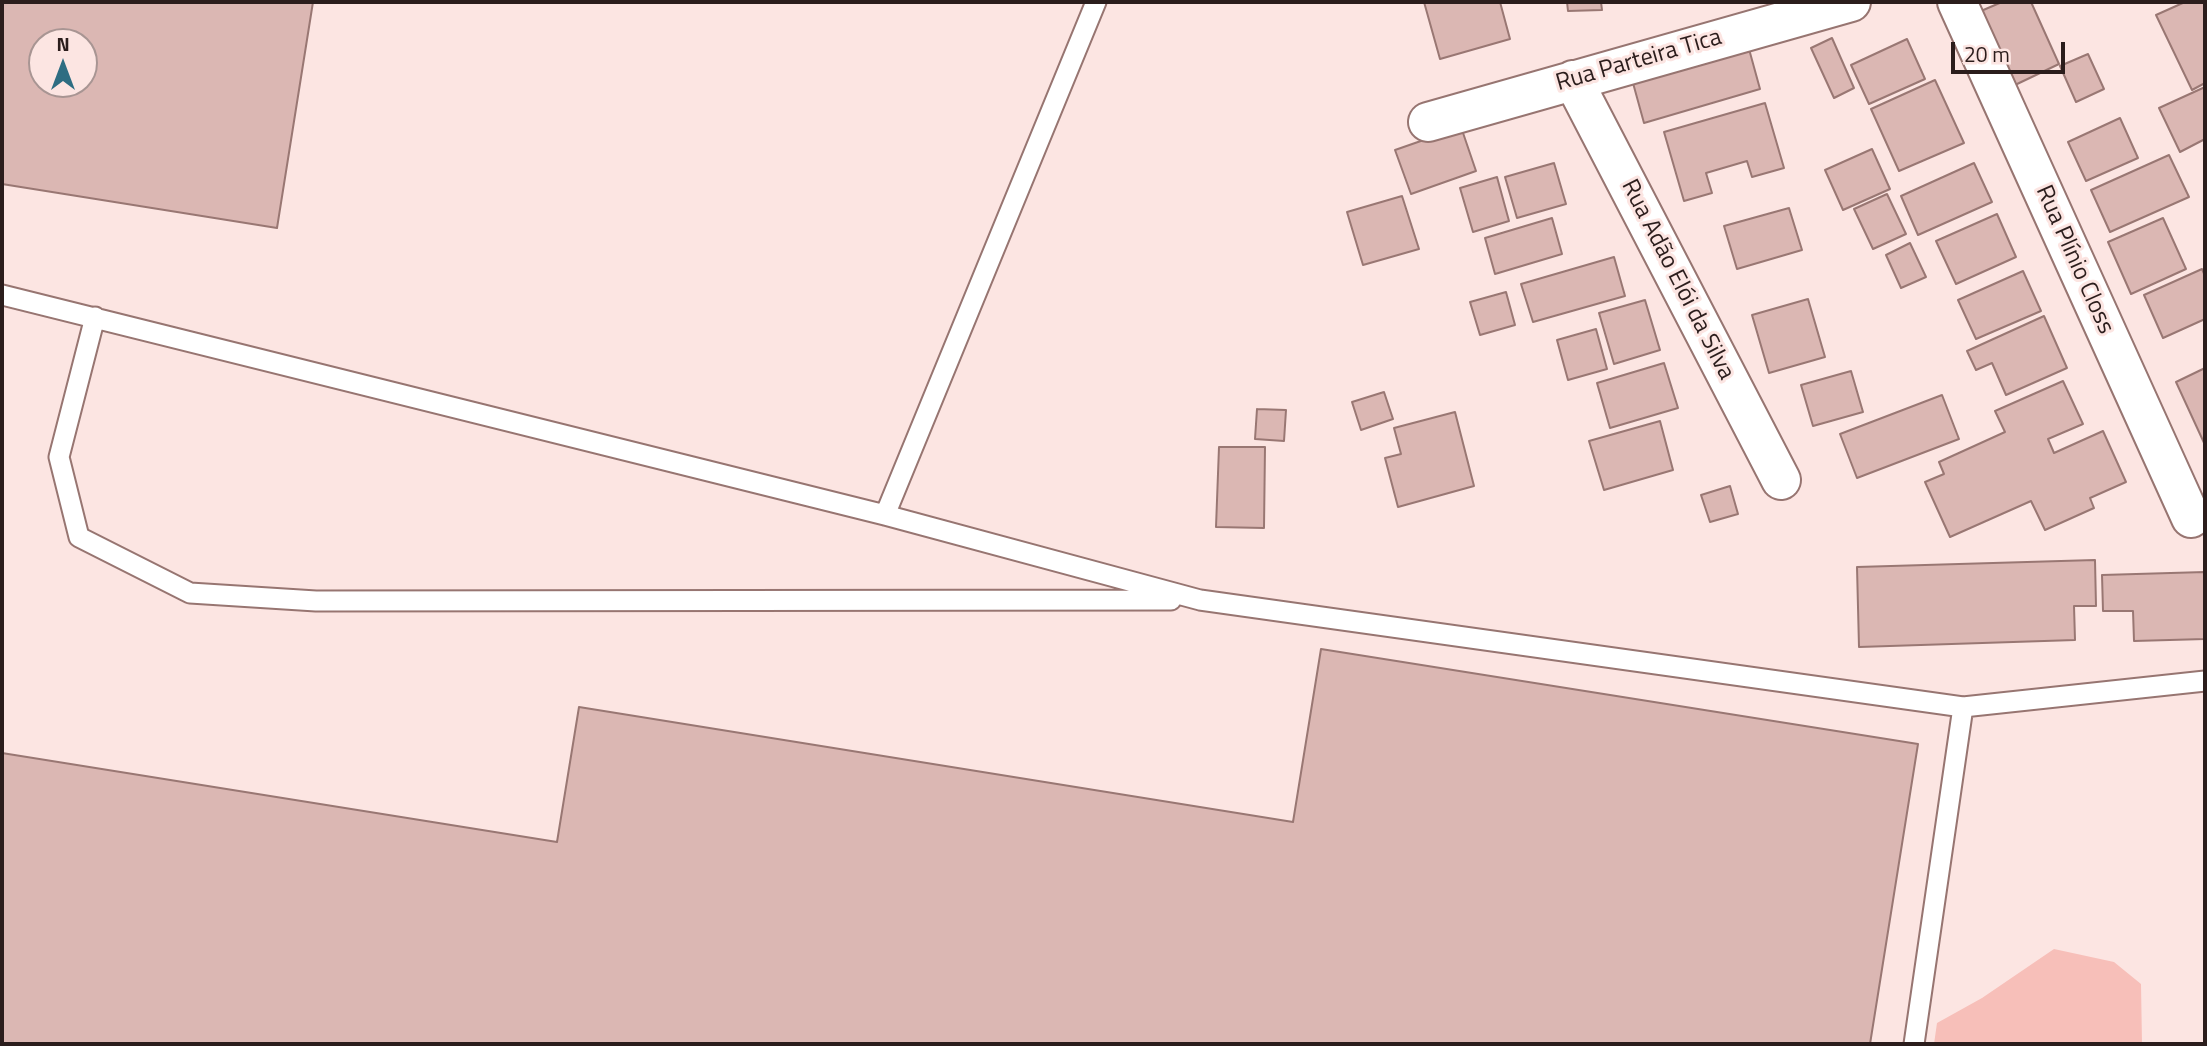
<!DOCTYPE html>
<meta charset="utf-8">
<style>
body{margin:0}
#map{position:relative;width:2207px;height:1046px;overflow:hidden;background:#fce5e2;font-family:"Titillium Web",sans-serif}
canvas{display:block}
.frame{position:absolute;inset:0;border:4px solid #2b1d1c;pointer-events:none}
.north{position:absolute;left:28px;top:28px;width:70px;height:70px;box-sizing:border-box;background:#fce5e2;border:2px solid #a89593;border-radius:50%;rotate:0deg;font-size:19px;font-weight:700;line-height:28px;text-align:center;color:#2b1d1c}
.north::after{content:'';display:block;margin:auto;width:24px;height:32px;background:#2e6d82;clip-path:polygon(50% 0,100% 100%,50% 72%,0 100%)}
.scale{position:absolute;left:1951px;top:42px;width:114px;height:32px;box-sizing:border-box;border:4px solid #2b1d1c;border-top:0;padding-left:9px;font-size:21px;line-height:24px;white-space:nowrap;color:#2b1d1c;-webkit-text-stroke:5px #fce5e2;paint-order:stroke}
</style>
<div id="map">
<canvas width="2207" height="1046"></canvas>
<div class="frame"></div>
<div class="north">N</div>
<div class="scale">20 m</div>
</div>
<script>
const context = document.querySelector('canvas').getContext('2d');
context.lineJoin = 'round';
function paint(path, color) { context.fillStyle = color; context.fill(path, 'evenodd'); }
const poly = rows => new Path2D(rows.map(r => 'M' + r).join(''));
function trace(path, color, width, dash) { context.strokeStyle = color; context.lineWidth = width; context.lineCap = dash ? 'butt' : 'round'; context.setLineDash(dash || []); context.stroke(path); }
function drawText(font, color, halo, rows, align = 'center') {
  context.font = font + ' "Titillium Web",sans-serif'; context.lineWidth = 6; context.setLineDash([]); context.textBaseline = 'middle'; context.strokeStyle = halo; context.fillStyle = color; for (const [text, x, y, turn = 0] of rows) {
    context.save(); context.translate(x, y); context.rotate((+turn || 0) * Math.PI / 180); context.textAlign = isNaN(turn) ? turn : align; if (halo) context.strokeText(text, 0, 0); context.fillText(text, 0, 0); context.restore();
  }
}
paint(poly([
 [2054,949,2114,962,2141,984,2142,1044,1934,1044,1937,1023,1982,998]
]), '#f7bfb9');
const building = poly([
 [2,2,313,2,277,228,2,184,2,2],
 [42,42,84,42,84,84,42,84,42,42],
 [1424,2,1500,2,1510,39,1440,59,1424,2],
 [1567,2,1601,2,1602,10,1568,11,1567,2],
 [2002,2,2031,2,2059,64,2015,85,1981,11,2002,2],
 [2185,2,2205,2,2205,83,2192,90,2156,15,2185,2],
 [1832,38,1854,88,1834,98,1811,48,1832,38],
 [1907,39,1925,79,1869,104,1851,65,1907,39],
 [1749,49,1760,89,1644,123,1633,83,1749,49],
 [2088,54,2104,89,2076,102,2060,66,2088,54],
 [1935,80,1964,143,1899,171,1871,109,1935,80],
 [2205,87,2205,139,2180,152,2159,108,2205,87],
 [1765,103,1784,168,1752,177,1747,161,1706,173,1712,193,1684,201,1664,132,1765,103],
 [2120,118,2138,158,2086,181,2068,142,2120,118],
 [1461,127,1476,171,1411,194,1395,150,1461,127],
 [1872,149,1890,189,1843,210,1825,170,1872,149],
 [2169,155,2189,197,2110,232,2091,190,2169,155],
 [1554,163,1566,204,1517,218,1505,177,1554,163],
 [1974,163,1992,202,1918,235,1901,196,1974,163],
 [1497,177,1509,221,1473,232,1460,188,1497,177],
 [1887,194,1906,234,1873,249,1854,209,1887,194],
 [1402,196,1419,249,1363,265,1347,212,1402,196],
 [1789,208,1802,250,1737,269,1724,226,1789,208],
 [1997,214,2016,257,1956,284,1936,241,1997,214],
 [1552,218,1562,254,1495,274,1485,238,1552,218],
 [2163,218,2186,269,2131,294,2108,242,2163,218],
 [1910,243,1926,277,1901,288,1886,255,1910,243],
 [1614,257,1625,296,1533,322,1521,284,1614,257],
 [2202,269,2205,276,2205,319,2163,338,2144,295,2202,269],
 [2023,271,2041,311,1976,339,1958,300,2023,271],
 [1506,292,1515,325,1480,335,1470,302,1506,292],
 [1808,299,1825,357,1769,373,1752,315,1808,299],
 [1645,300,1660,350,1614,364,1599,313,1645,300],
 [2044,316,2067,368,2006,395,1992,363,1976,370,1967,351,2044,316],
 [1596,329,1607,369,1568,380,1557,340,1596,329],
 [1664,363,1678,408,1610,428,1597,383,1664,363],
 [2205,368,2205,445,2176,382,2205,368],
 [1851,371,1863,412,1813,426,1801,385,1851,371],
 [2063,381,2083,424,2048,439,2054,453,2103,431,2126,482,2090,498,2094,508,2045,530,2031,501,1950,537,1925,482,1944,474,1939,462,2005,432,1995,411,2063,381],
 [1384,392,1393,419,1361,430,1352,402,1384,392],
 [1942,395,1959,439,1857,478,1840,434,1942,395],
 [1257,409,1286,410,1284,441,1255,439,1257,409],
 [1455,412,1474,486,1398,507,1385,458,1401,454,1394,428,1455,412],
 [1660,421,1673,470,1604,490,1589,441,1660,421],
 [1219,447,1265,447,1264,528,1216,527,1219,447],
 [1730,486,1738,514,1710,522,1701,495,1730,486],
 [2095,560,2096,606,2074,606,2075,640,1859,647,1857,567,2095,560],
 [2205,572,2205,639,2134,641,2133,611,2103,611,2102,575,2205,572],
 [1321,649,1918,744,1870,1044,2,1044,2,753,557,842,579,707,1293,822,1321,649]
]);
paint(building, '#dbb7b3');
trace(building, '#997773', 2);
const service = poly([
 [2,295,885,515,1200,600,1963,707,2205,681],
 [95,317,59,457,79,537,190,593,316,601,1171,600],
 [885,515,1096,2],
 [1914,1044,1963,707]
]);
const minor = poly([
 [1957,2,2191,518],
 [1573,80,1781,480],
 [1428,122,1851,2]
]);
trace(service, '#977571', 23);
trace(minor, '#977571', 42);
trace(service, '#fff', 19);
trace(minor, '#fff', 38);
drawText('24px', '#2b1d1c', '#fce5e2', [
 ["Rua Parteira Tica",1639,61,-16],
 ["Rua Plínio Closs",2074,260,66],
 ["Rua Adão Elói da Silva",1677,280,63]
]);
</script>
